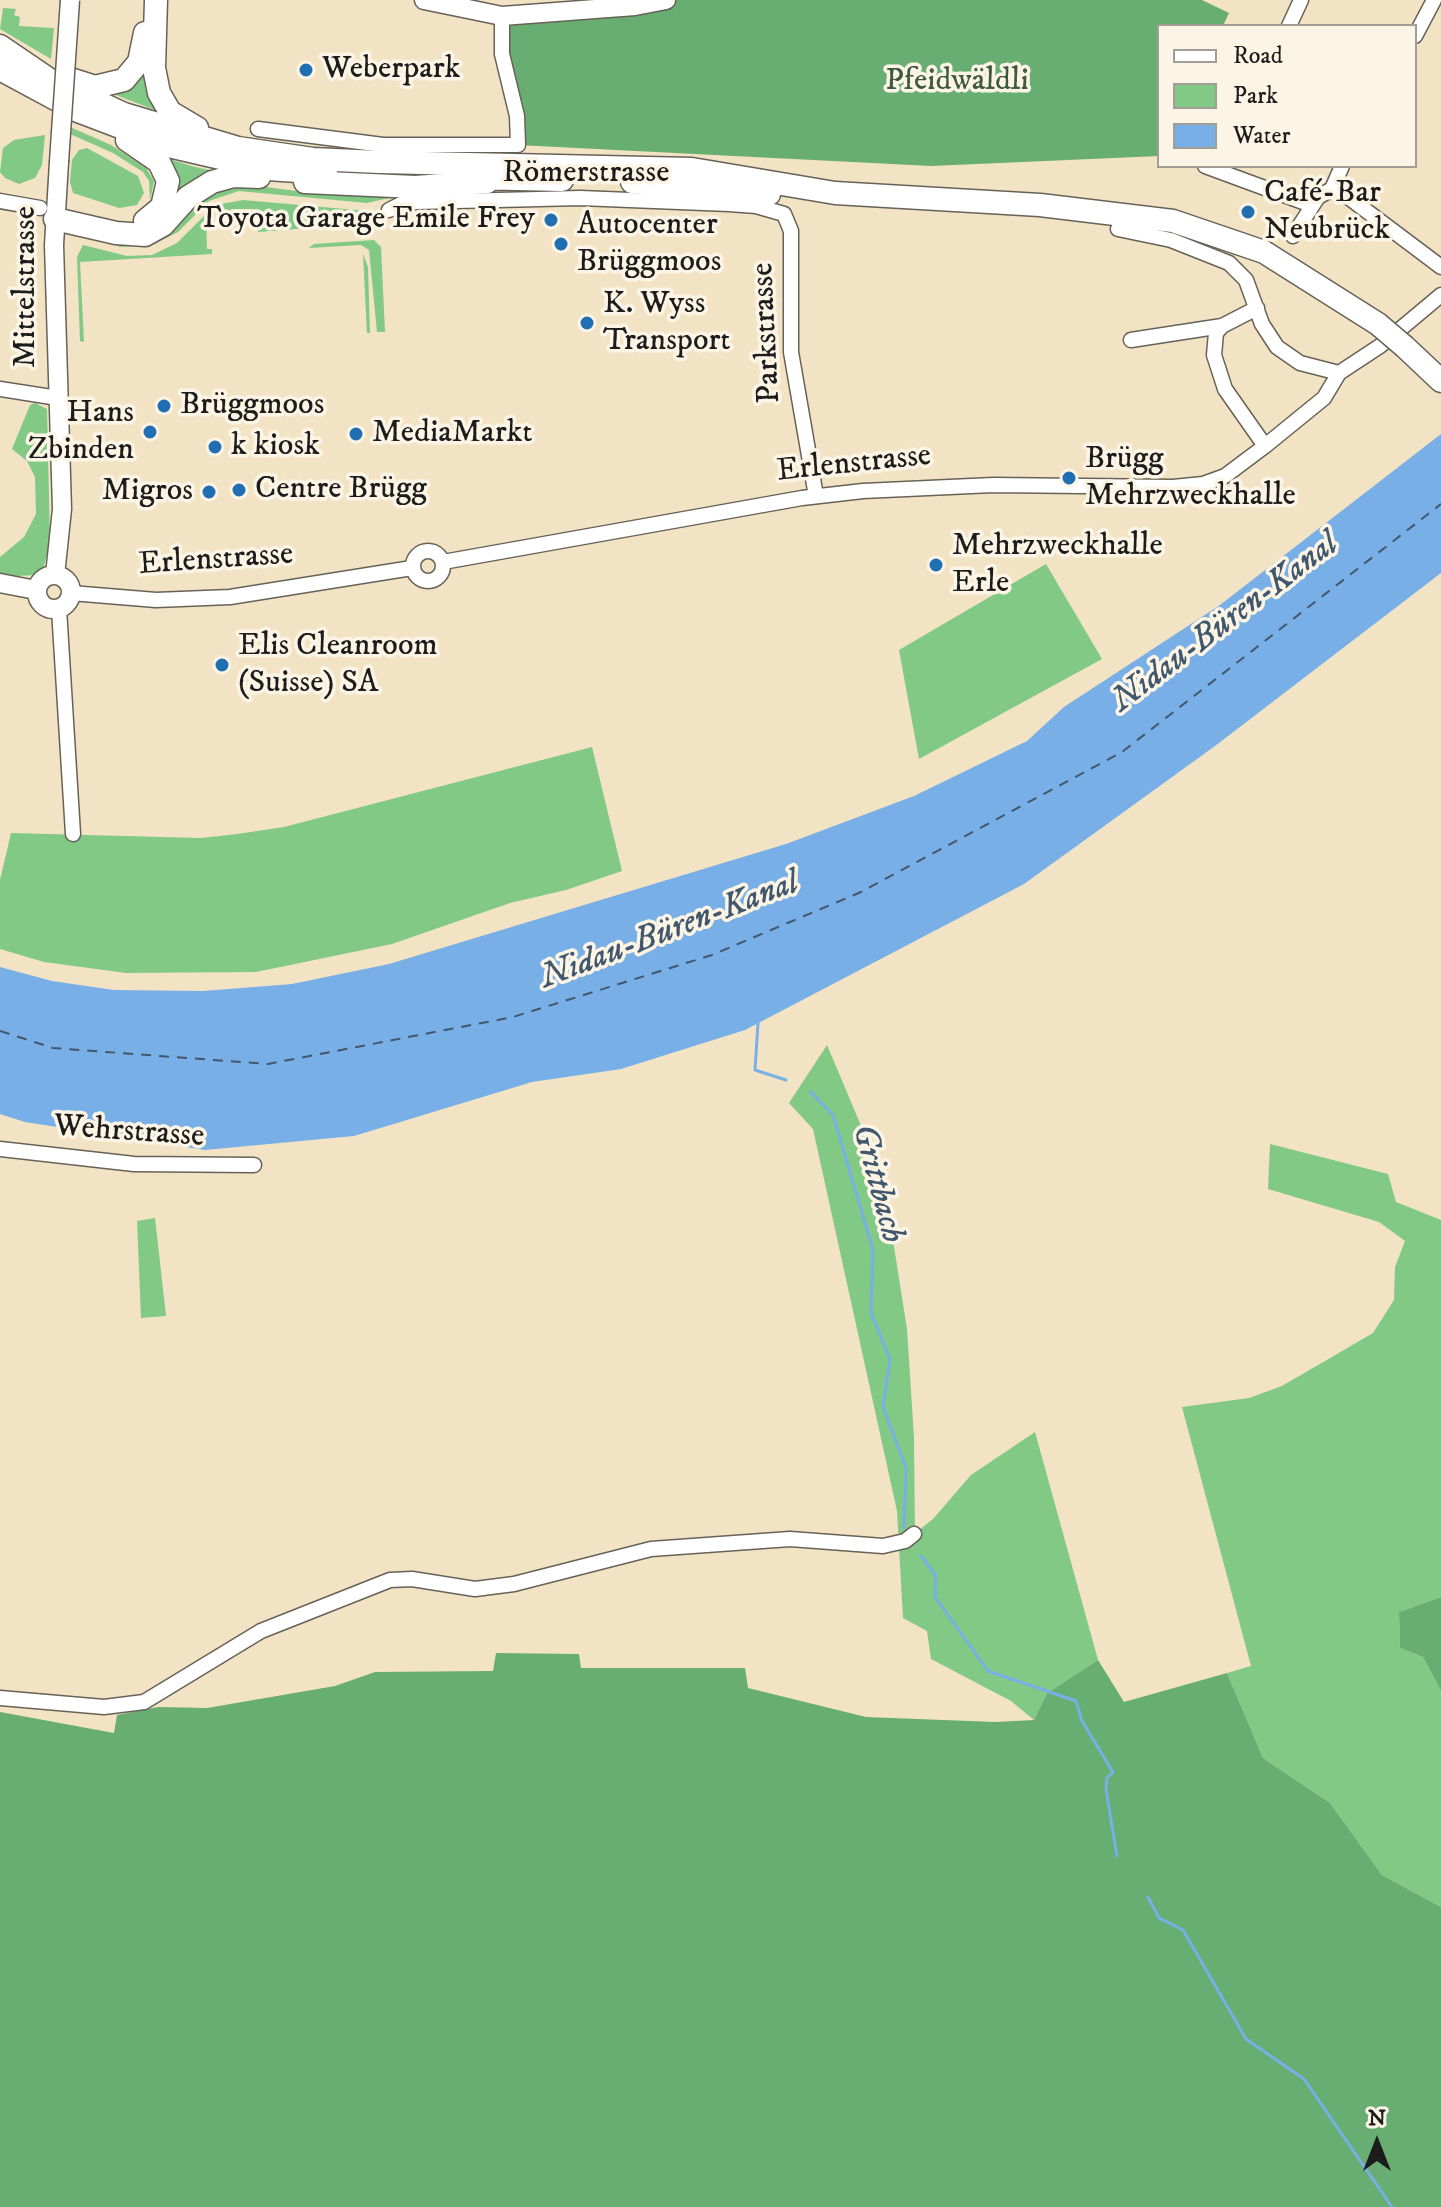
<!DOCTYPE html>
<meta charset="utf-8">
<style>
body{margin:0}
#map{position:relative;width:1441px;height:2207px;overflow:hidden;background:#f2e3c5;font-family:"IM FELL DW Pica",serif}
canvas{display:block}
.legend{position:absolute;left:1157px;top:24px;width:260px;height:144px;box-sizing:border-box;background:#fcf5e5;border:2px solid #a29e95;margin:0;padding:10px 14px;list-style:none;font-size:24px;color:#1c1c1c}
.legend li{display:flex;align-items:center;gap:16px;height:40px}
.legend b{width:40px;border:2px solid #a29e95}
.north{position:absolute;left:1337px;top:2103px;width:80px;height:80px;-webkit-text-stroke:6px #fcf5e5;paint-order:stroke;rotate:0deg;font-size:22px;font-weight:700;line-height:32px;text-align:center;color:#1c1c1c}
.north::after{content:'';display:block;margin:auto;width:28px;height:36px;background:#1c1c1c;clip-path:polygon(50% 0,100% 100%,50% 72%,0 100%)}
</style>
<div id="map">
<canvas width="1441" height="2207"></canvas>
<ul class="legend">
<li><b style="height:10px;background:#fff"></b>Road</li>
<li><b style="height:22px;background:#81c985"></b>Park</li>
<li><b style="height:22px;background:#78afe7"></b>Water</li>
</ul>
<div class="north">N</div>
</div>
<script>
const context = document.querySelector('canvas').getContext('2d');
context.lineJoin = 'round';
function paint(path, color) { context.fillStyle = color; context.fill(path, 'evenodd'); }
const poly = rows => new Path2D(rows.map(r => 'M' + r).join(''));
function trace(path, color, width, dash) { context.strokeStyle = color; context.lineWidth = width; context.lineCap = dash ? 'butt' : 'round'; context.setLineDash(dash || []); context.stroke(path); }
function drawText(font, color, halo, rows, align = 'center') {
  context.font = font + ' "IM FELL DW Pica",serif'; context.lineWidth = 7; context.setLineDash([]); context.textBaseline = 'middle'; context.strokeStyle = halo; context.fillStyle = color; for (const [text, x, y, turn = 0] of rows) {
    context.save(); context.translate(x, y); context.rotate((+turn || 0) * Math.PI / 180); context.textAlign = isNaN(turn) ? turn : align; if (halo) context.strokeText(text, 0, 0); context.fillText(text, 0, 0); context.restore();
  }
}
paint(poly([
 [3,8,16,9,14,15,20,17,19,26,54,28,51,59,0,29],
 [142,68,163,113,108,92],
 [70,127,111,145,146,168,154,181,150,201,149,181,143,172,113,153,70,134],
 [45,135,42,165,35,178,19,184,5,178,0,172,3,148,14,140],
 [87,148,138,176,144,193,137,205,119,208,73,193,70,182,72,160,79,150],
 [169,159,195,167,219,172,176,195],
 [250,185,320,194,398,196,367,203,239,191,209,201,178,232,152,245,120,247,86,234,124,241,225,187],
 [243,200,379,212,380,220,384,222,258,232,257,209,231,209,231,214,222,214,221,204],
 [213,209,215,215,206,215,207,249,212,249,212,254,80,262,84,342,80,341,77,257,83,245,127,256,152,255,177,243,209,211],
 [374,240,381,247,385,332,377,332,369,250,361,245,309,248,314,244],
 [363,254,368,267,370,333,367,333],
 [35,403,47,409,50,542,43,570,35,575,17,576,0,573,0,557,24,537,36,514,35,477,27,461,12,449,30,405],
 [1046,564,1102,659,919,759,899,650],
 [592,747,622,871,566,890,510,903,392,944,256,972,126,973,44,962,0,949,0,880,11,833,201,838,237,834,284,827],
 [827,1045,862,1128,889,1215,907,1329,914,1438,915,1533,933,1519,971,1475,1035,1432,1098,1660,1047,1693,1034,1720,1011,1701,931,1659,927,1631,903,1618,897,1511,813,1129,789,1103],
 [1270,1144,1388,1174,1396,1202,1441,1220,1441,1597,1399,1612,1400,1648,1423,1657,1441,1691,1441,1907,1382,1875,1330,1803,1263,1758,1227,1673,1251,1666,1182,1407,1249,1398,1282,1386,1373,1333,1394,1300,1395,1267,1405,1241,1379,1222,1268,1189],
 [155,1218,166,1316,141,1318,137,1221]
]), '#81c985');
paint(poly([
 [666,0,1202,0,1229,13,1223,26,1159,26,1159,156,931,166,518,145,502,16],
 [1441,1597,1441,1691,1423,1657,1400,1648,1399,1612],
 [496,1653,579,1654,581,1668,745,1668,748,1688,866,1717,995,1722,1034,1720,1047,1693,1098,1660,1124,1702,1227,1673,1263,1758,1330,1803,1382,1875,1441,1907,1441,2207,0,2207,0,1712,114,1733,117,1715,158,1707,207,1708,335,1686,375,1672,493,1671]
]), '#68ad72');
paint(poly([
 [1441,434,1441,573,1215,746,1024,884,745,1030,621,1069,532,1082,354,1136,205,1150,25,1122,0,1114,0,967,52,981,114,990,203,991,292,984,389,964,786,844,914,796,1027,741,1064,707,1220,605]
]), '#78afe7');
trace(poly([
 [758,1023,755,1070,786,1080],
 [811,1092,833,1115,873,1250,871,1313,890,1359,883,1407,906,1468,904,1528],
 [921,1556,936,1576,935,1597,988,1671,1076,1701,1082,1721,1113,1772,1107,1778,1106,1789,1117,1856],
 [1148,1897,1159,1918,1183,1930,1246,2039,1304,2079,1392,2207]
]), '#78afe7', 3);
trace(poly([
 [0,1031,53,1048,268,1064,513,1017,712,955,861,892,1122,752,1441,504]
]), '#41576d', 2, [10, 8]);
const minor = poly([
 [1289,26,1301,0],
 [1415,36,1434,0],
 [258,129,383,145,518,145,517,116,502,54,502,16],
 [1205,166,1311,205],
 [1332,189,1344,194,1441,267],
 [1332,189,1342,166],
 [0,201,40,208],
 [389,210,403,203,415,202,580,198,729,204,756,206,784,214,791,231,791,352,816,496],
 [1118,229,1171,240,1229,263,1246,280,1262,324,1277,347,1300,363,1339,373],
 [1293,236,1318,197,1332,189],
 [1257,308,1222,326,1216,333,1214,355,1225,389,1265,446],
 [1131,340,1222,326],
 [0,389,58,398],
 '413 566a15 15 0 1 1 30 0a15 15 0 1 1-30 0Z',
 [443,562,802,498,863,491,993,485,1173,487,1203,484,1225,476,1265,446,1324,398,1339,373,1380,346,1441,295],
 [71,593,156,600,230,597,412,568],
 [59,609,73,834],
 [0,1149,134,1164,254,1165],
 [0,1698,104,1707,144,1702,261,1631,390,1580,412,1579,475,1589,514,1584,651,1549,790,1539,883,1546,905,1541,914,1534]
]);
const major = poly([
 [424,0,502,16,635,6,666,0],
 '37 592a17 17 0 1 1 34 0a17 17 0 1 1-34 0Z',
 [55,575,62,509,54,245,59,162],
 [0,583,36,590]
]);
const highway = poly([
 [156,0,154,68,159,93,170,112,197,128],
 [0,46,50,80,124,114,238,148,313,159,379,162,692,169,835,193,1040,205,1173,221,1264,252,1378,324],
 [0,69,78,111,173,147,268,169,326,173],
 [70,79,95,87,124,80,139,62,145,33],
 [127,140,159,162,168,181,162,207,145,221],
 [472,178,562,180],
 [305,182,415,187,487,182],
 [632,182,769,194],
 [55,219,116,233,145,235,163,225,188,197,212,182,234,176,259,177],
 [1405,347,1441,381]
]);
trace(minor, '#676257', 17);
trace(major, '#676257', 21);
trace(highway, '#676257', 25);
trace(minor, '#fff', 14);
trace(major, '#fff', 18);
trace(highway, '#fff', 22);
const majorBridge = poly([
 [59,162,70,0]
]);
const highwayBridge = poly([
 [1378,324,1405,347]
]);
trace(majorBridge, '#676257', 21, []);
trace(highwayBridge, '#676257', 25, []);
trace(majorBridge, '#fff', 18);
trace(highwayBridge, '#fff', 22);
for (const [x, y, r, color] of [
 [306,70,8,"#1f6fb2"],
 [1248,212,8,"#1f6fb2"],
 [551,220,8,"#1f6fb2"],
 [561,244,8,"#1f6fb2"],
 [587,323,8,"#1f6fb2"],
 [164,406,8,"#1f6fb2"],
 [150,432,8,"#1f6fb2"],
 [356,434,8,"#1f6fb2"],
 [215,447,8,"#1f6fb2"],
 [1069,478,8,"#1f6fb2"],
 [239,490,8,"#1f6fb2"],
 [209,492,8,"#1f6fb2"],
 [936,565,8,"#1f6fb2"],
 [222,665,8,"#1f6fb2"]
]) { const dot = new Path2D(); dot.arc(x, y, r, 0, 2 * Math.PI); context.fillStyle = color; context.fill(dot); trace(dot, '#fcf5e5', 3); }
drawText('32px', '#1c1c1c', '#fcf5e5', [
 ["Weberpark",322,70],
 ["Café-Bar",1264,194],
 ["Neubrück",1264,231],
 ["Toyota Garage Emile Frey",535,220,"right"],
 ["Autocenter",577,226],
 ["Brüggmoos",577,263],
 ["K. Wyss",603,305],
 ["Transport",603,342],
 ["Brüggmoos",180,406],
 ["Hans",134,414,"right"],
 ["Zbinden",134,451,"right"],
 ["MediaMarkt",372,434],
 ["k kiosk",231,447],
 ["Brügg",1085,460],
 ["Mehrzweckhalle",1085,497],
 ["Centre Brügg",255,490],
 ["Migros",193,492,"right"],
 ["Mehrzweckhalle",952,547],
 ["Erle",952,584],
 ["Elis Cleanroom",238,647],
 ["(Suisse) SA",238,684]
], 'left');
drawText('32px', '#3f5941', '#fcf5e5', [
 ["Pfeidwäldli",957,82]
]);
drawText('32px', '#1c1c1c', '#fcf5e5', [
 ["Römerstrasse",586,174],
 ["Mittelstrasse",27,287,-90],
 ["Parkstrasse",768,333,-93],
 ["Erlenstrasse",854,465,-6],
 ["Erlenstrasse",216,561,-4],
 ["Wehrstrasse",129,1133,4]
]);
drawText('italic 34px', '#41576d', '#fcf5e5', [
 ["Nidau-Büren-Kanal",1226,624,-37],
 ["Nidau-Büren-Kanal",670,932,-21],
 ["Grittbach",876,1184,75]
]);
</script>
